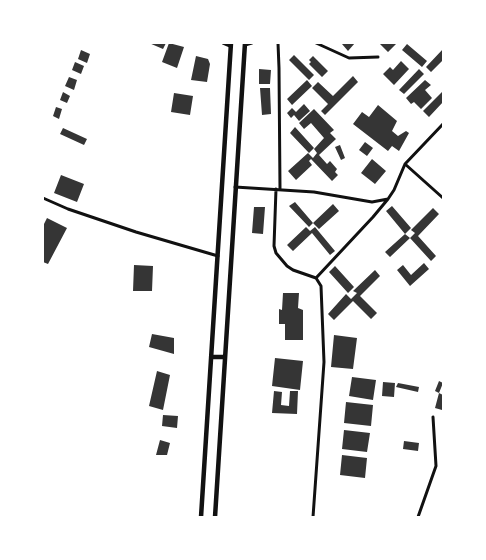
<!DOCTYPE html>
<style>
body{margin:0}
#map{position:relative;width:486px;height:560px;overflow:hidden;background:#fff;font-family:Figtree,sans-serif}
canvas{display:block}
.frame{position:absolute;inset:0;border:44px solid #fff;pointer-events:none}
</style>
<div id="map">
<canvas width="486" height="560"></canvas>
<div class="frame"></div>
</div>
<script>
const context = document.querySelector('canvas').getContext('2d');
context.lineJoin = 'round';
function paint(path, color) { context.fillStyle = color; context.fill(path, 'evenodd'); }
const poly = rows => new Path2D(rows.map(r => 'M' + r).join(''));
function trace(path, color, width, dash) { context.strokeStyle = color; context.lineWidth = width; context.lineCap = dash ? 'butt' : 'round'; context.setLineDash(dash || []); context.stroke(path); }
paint(poly([
 [149,43,166,43,163,49],
 [169,43,184,47,177,68,162,62],
 [343,43,355,43,348,51,342,44],
 [379,43,397,43,388,52],
 [407,44,427,61,422,67,402,50],
 [443,49,443,60,431,72,426,67],
 [81,50,90,54,87,63,78,59],
 [294,55,314,75,309,80,289,60],
 [196,56,208,59,210,64,207,82,191,80],
 [313,56,328,71,322,77,309,64,311,62,309,60],
 [401,61,409,69,394,85,383,74,390,67,393,70],
 [75,62,84,66,81,74,72,70],
 [259,69,271,70,270,84,259,84],
 [419,69,424,74,404,94,399,90],
 [353,76,358,82,325,115,321,111,328,104,312,88,318,82,333,96],
 [69,77,77,80,74,90,65,86],
 [307,80,312,86,292,105,287,99],
 [425,80,431,85,425,90,432,98,421,109,414,102,411,104,406,98],
 [260,88,270,88,271,114,262,115],
 [443,91,443,102,429,117,423,111],
 [63,92,70,96,67,103,60,100],
 [174,93,193,96,190,115,171,112],
 [304,104,310,111,299,121,294,115,291,118,287,113,292,108,296,112],
 [378,105,397,121,392,131,398,136,406,131,409,133,399,151,392,146,388,151,353,124,362,112,369,117],
 [56,107,62,109,59,119,53,116],
 [314,109,334,130,330,133,336,139,319,155,327,164,330,161,337,169,335,172,338,175,332,181,311,159,309,161,312,165,296,180,288,171,308,153,313,158,317,153,314,149,324,138,311,123,304,129,299,123],
 [295,127,314,148,309,153,290,133],
 [63,128,87,139,84,145,60,134],
 [365,142,373,148,367,156,359,150],
 [340,145,345,158,341,160,335,147],
 [372,159,386,171,375,184,361,173],
 [61,175,84,184,77,202,54,193],
 [295,202,313,223,333,204,339,211,319,229,313,223,309,227,289,206],
 [392,206,411,228,405,234,386,211],
 [254,207,265,207,263,234,252,233],
 [433,208,439,214,418,236,436,256,431,261,410,238,390,257,385,252,405,234,410,238,415,233,411,230],
 [47,218,67,228,48,264,43,262,43,226],
 [306,227,310,231,315,227,335,251,330,255,312,233,293,251,287,245],
 [424,263,429,269,410,286,397,270,403,265,411,275],
 [134,265,153,266,152,291,133,291],
 [335,266,354,287,348,293,329,272],
 [375,270,380,276,360,296,377,313,371,319,353,301,334,320,328,314,346,294,351,299,357,293,353,291],
 [283,293,299,293,298,308,303,310,303,340,285,340,285,324,279,324,279,309,282,310],
 [152,334,174,338,174,354,149,347],
 [334,335,357,338,353,369,331,367],
 [275,358,303,361,300,390,272,386],
 [157,371,170,375,163,410,149,406],
 [352,377,376,380,373,400,349,396],
 [439,381,443,383,439,393,435,391],
 [383,382,395,383,394,397,382,396],
 [398,383,419,387,418,392,396,387],
 [274,391,282,392,281,405,289,406,290,391,298,391,297,414,272,413],
 [439,393,443,395,442,410,435,408],
 [346,402,373,405,371,426,344,423],
 [163,415,178,416,177,428,162,426],
 [344,430,370,433,367,452,342,449],
 [160,440,170,443,167,455,156,455],
 [404,441,419,443,418,451,403,449],
 [342,455,367,458,365,478,340,475]
]), '#353535');
trace(poly([
 [223,43,230,46],
 [278,43,279,68,280,189],
 [316,43,349,58,378,57],
 [245,45,252,43],
 [405,164,443,198],
 [235,187,314,192,372,202,388,199,394,190,405,164,443,124],
 [276,189,274,246,276,253,287,266,293,270,316,278,321,286,324,362,313,517],
 [43,198,68,209,136,232,218,256],
 [316,278,373,217,388,199],
 [418,517,436,466,433,417]
]), '#111', 3);
trace(poly([
 [211,357,225,357],
 [201,517,231,43],
 [215,517,245,43]
]), '#111', 4.5);
</script>
